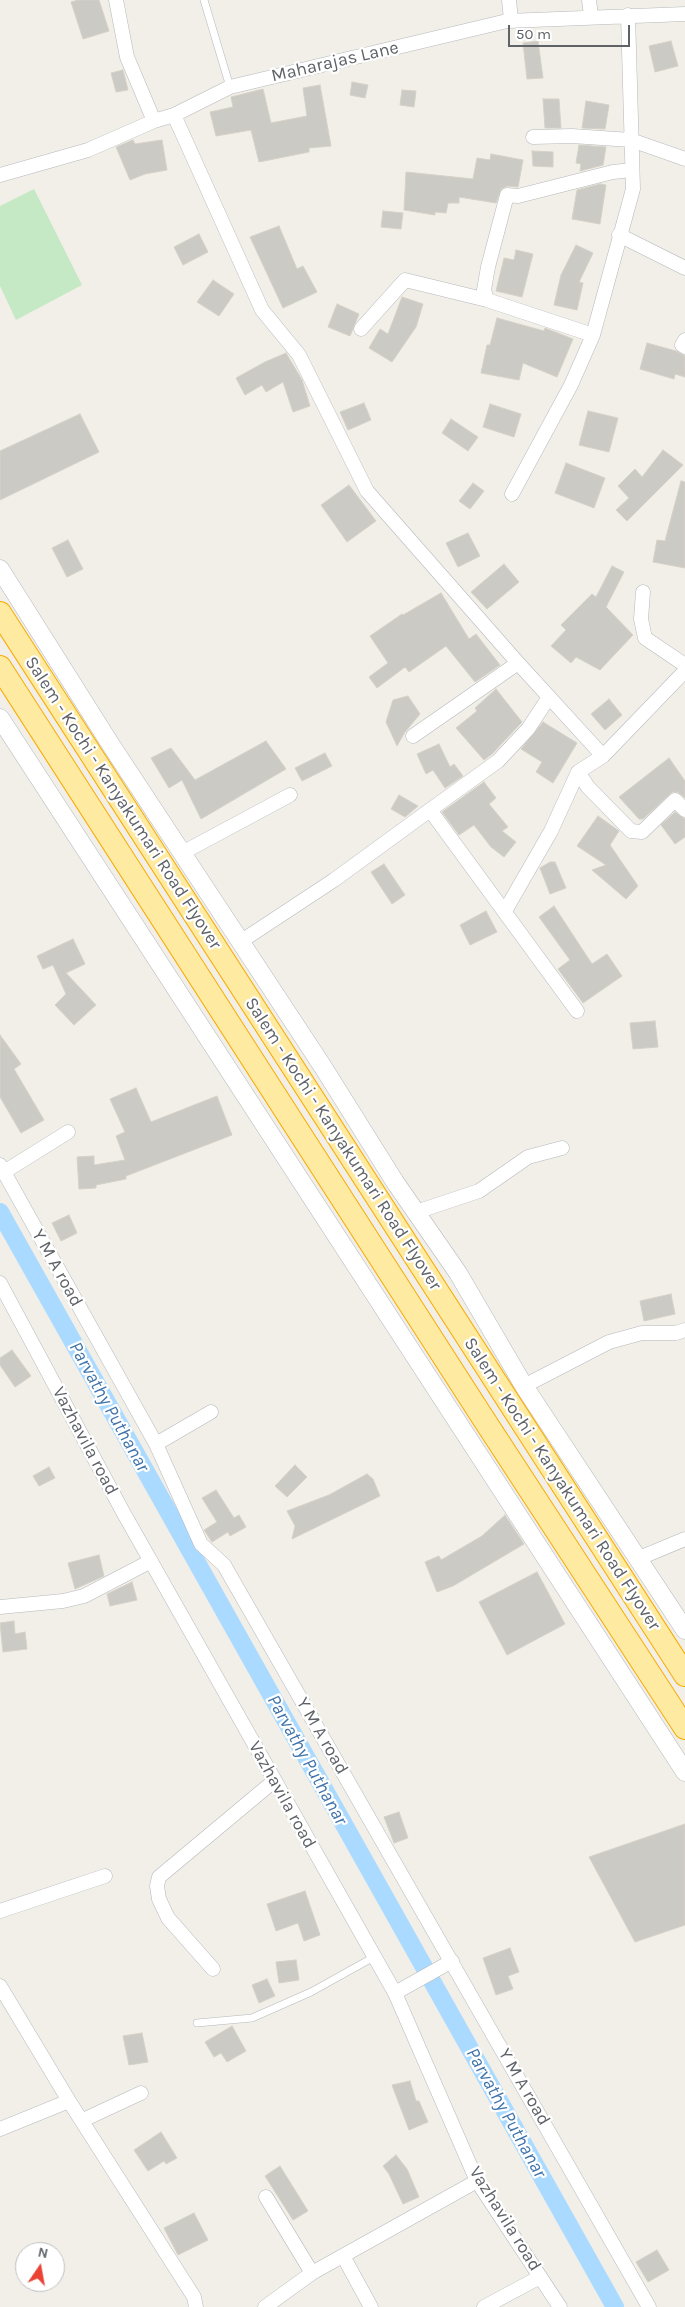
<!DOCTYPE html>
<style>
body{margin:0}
#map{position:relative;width:685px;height:2307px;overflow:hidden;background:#f1efe8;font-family:Karla,sans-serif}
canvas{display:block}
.north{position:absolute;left:15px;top:2242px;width:50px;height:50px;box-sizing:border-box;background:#fff;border:1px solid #bfc1c3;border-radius:50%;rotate:12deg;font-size:14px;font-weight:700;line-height:20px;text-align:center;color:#5f6368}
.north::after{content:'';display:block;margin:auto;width:18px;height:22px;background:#ea4335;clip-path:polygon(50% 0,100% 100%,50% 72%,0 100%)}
.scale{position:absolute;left:508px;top:25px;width:122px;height:22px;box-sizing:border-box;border:2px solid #5f6368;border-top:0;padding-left:6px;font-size:15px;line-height:18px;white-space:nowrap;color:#5f6368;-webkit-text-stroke:4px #fff;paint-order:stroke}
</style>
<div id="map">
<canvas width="685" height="2307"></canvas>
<div class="north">N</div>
<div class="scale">50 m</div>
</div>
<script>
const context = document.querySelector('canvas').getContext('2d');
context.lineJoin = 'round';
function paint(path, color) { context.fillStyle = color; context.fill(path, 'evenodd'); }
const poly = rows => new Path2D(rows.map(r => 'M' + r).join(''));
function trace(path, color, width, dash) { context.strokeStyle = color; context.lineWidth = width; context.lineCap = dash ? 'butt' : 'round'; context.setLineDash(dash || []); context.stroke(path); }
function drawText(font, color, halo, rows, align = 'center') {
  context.font = font + ' Karla,sans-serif'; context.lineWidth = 4.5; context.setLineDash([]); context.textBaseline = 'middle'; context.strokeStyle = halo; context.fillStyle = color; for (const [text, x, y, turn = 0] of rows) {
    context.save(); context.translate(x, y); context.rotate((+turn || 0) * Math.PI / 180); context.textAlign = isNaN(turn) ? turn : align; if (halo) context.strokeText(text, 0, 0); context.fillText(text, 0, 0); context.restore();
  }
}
paint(poly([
 [34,189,82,285,16,320,0,286,0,206]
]), '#c5e8c5');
trace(poly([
 [0,1212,615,2307]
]), '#aadaff', 18);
const building = poly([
 [78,0,99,0,109,31,83,39,71,2,78,0],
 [538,41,543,78,527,79,523,43,538,41],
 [671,41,678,66,655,72,649,46,671,41],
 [123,70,128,90,116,92,111,73,123,70],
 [352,82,368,85,365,98,350,95,352,82],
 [320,85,331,146,309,148,309,152,259,162,251,130,216,136,210,112,233,107,231,97,263,89,271,123,307,116,303,88,320,85],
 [402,90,416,91,414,107,400,105,402,90],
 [543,99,559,99,561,128,545,128,543,99],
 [586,101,609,105,605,129,582,128,586,101],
 [133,140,135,144,162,140,167,170,145,174,130,180,116,147,133,140],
 [579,145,606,147,603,165,580,171,581,164,576,163,579,145],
 [532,151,553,152,553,167,533,166,532,151],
 [491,154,523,160,518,187,507,186,501,189,496,203,459,197,459,203,448,203,446,213,435,212,435,215,404,210,406,172,473,179,477,158,490,160,491,154],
 [600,184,606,185,600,224,572,219,577,190,600,184],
 [383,211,403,213,401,229,381,227,383,211],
 [279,226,297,269,303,266,317,292,283,308,250,237,279,226],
 [199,234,208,252,183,265,174,247,199,234],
 [576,245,593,253,579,282,583,283,577,310,554,305,561,275,576,245],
 [516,250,533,254,522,297,496,291,504,258,514,260,516,250],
 [213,280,234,294,219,316,197,302,213,280],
 [402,297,423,304,416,327,392,362,369,348,380,329,388,334,402,297],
 [337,304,359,314,350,336,328,327,337,304],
 [497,318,544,331,545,328,573,339,557,377,523,363,519,380,481,373,487,345,490,345,497,318],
 [647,343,676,351,685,356,685,377,675,374,674,379,640,369,647,343],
 [286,353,302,380,310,406,293,412,283,382,266,392,262,385,245,395,236,378,265,362,286,353],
 [364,403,371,420,348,430,340,412,364,403],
 [490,404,521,414,514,437,483,427,490,404],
 [588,411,618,418,609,452,579,445,588,411],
 [80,414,99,452,0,500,0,451,80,414],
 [451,419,478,437,468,451,442,433,451,419],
 [663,450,683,465,627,521,616,510,629,498,618,486,635,469,642,477,663,450],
 [566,463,605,478,594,508,555,493,566,463],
 [681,481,685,482,685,568,653,562,657,540,665,541,681,481],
 [473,483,484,491,470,509,459,501,473,483],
 [349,485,376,521,347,542,321,505,349,485],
 [468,533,480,556,458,567,446,543,468,533],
 [68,540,83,569,67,577,52,548,68,540],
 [504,564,519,582,487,609,471,592,504,564],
 [612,566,624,572,606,607,633,635,600,670,576,657,571,663,551,646,566,630,561,625,592,594,596,597,612,566],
 [441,593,469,639,476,634,500,665,475,682,446,646,409,672,405,667,377,688,369,677,388,663,370,636,402,614,403,615,441,593],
 [496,689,522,722,492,754,484,760,456,728,477,711,475,708,496,689],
 [408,696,420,714,405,732,397,746,386,722,393,700,408,696],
 [609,699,622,715,605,730,591,714,609,699],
 [543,722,577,743,553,783,536,772,542,762,521,749,543,722],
 [266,741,286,769,201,819,182,780,169,788,151,758,171,748,195,780,266,741],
 [439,744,450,767,454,764,463,776,445,788,433,770,426,774,417,754,439,744],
 [325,753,332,766,302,781,295,768,325,753],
 [669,758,685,781,685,798,678,792,672,792,643,819,639,819,619,797,669,758],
 [484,782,496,798,489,804,508,827,502,831,516,842,504,857,491,847,474,825,459,835,442,812,484,782],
 [399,795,418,806,405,817,391,809,399,795],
 [675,812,685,819,685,837,675,844,661,825,675,812],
 [598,816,619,831,610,845,638,886,626,899,592,870,606,865,577,846,598,816],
 [550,862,555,862,566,888,550,894,540,868,550,862],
 [384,864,405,895,392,904,371,872,384,864],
 [554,906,592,964,607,954,622,976,583,1003,558,969,570,960,539,917,554,906],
 [486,911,497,932,470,945,460,925,486,911],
 [73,939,85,964,66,973,96,1005,74,1025,55,1005,66,994,53,965,43,969,37,956,73,939],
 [655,1021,658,1047,633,1049,630,1023,655,1021],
 [0,1035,21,1064,14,1069,44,1120,21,1133,0,1097,0,1035],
 [136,1088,151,1122,217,1096,232,1135,126,1176,126,1179,96,1185,96,1188,79,1189,77,1157,94,1156,94,1165,125,1160,116,1136,125,1132,110,1099,136,1088],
 [69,1215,77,1233,61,1241,52,1223,69,1215],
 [671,1294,675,1314,644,1321,640,1301,671,1294],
 [12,1350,31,1376,15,1387,0,1365,0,1358,12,1350],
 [295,1465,307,1477,287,1497,275,1486,295,1465],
 [49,1467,55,1478,39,1486,33,1476,49,1467],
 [367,1474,373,1479,380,1496,292,1539,295,1526,287,1511,329,1495,367,1474],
 [216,1490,234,1518,239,1515,246,1527,230,1536,228,1532,212,1542,204,1530,217,1522,202,1498,216,1490],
 [505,1515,524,1544,453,1586,437,1592,425,1562,439,1556,441,1560,482,1536,505,1515],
 [99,1555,104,1576,75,1589,68,1563,99,1555],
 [537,1572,565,1624,507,1655,479,1602,537,1572],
 [132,1582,137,1600,110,1606,107,1594,132,1582],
 [14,1621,15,1634,25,1632,27,1649,3,1652,0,1623,14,1621],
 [399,1812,408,1838,394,1843,384,1817,399,1812],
 [685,1824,685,1925,635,1942,589,1857,685,1824],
 [305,1891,320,1935,304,1941,298,1923,276,1931,267,1904,305,1891],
 [510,1948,519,1972,508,1976,513,1989,496,1995,483,1958,510,1948],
 [296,1960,299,1980,279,1983,276,1962,296,1960],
 [267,1979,275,1996,259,2003,252,1985,267,1979],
 [232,2026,246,2051,227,2062,221,2053,214,2057,205,2042,232,2026],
 [142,2033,148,2062,129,2065,123,2036,142,2033],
 [410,2081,416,2101,419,2101,428,2122,409,2130,392,2085,410,2081],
 [161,2132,177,2158,166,2164,164,2161,148,2171,134,2150,161,2132],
 [396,2155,407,2169,419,2197,403,2204,389,2174,383,2166,396,2155],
 [280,2166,308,2211,293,2220,265,2176,280,2166],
 [194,2213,208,2240,178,2255,164,2228,194,2213],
 [657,2250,669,2270,648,2282,636,2262,657,2250]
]);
paint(building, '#cccac5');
trace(building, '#d6d1c6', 1);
const service = poly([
 [204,0,230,87],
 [197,2023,252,2018,311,1992,374,1957]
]);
const minor = poly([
 [116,0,127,57,154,121],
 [509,0,511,20],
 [589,0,591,16],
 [174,115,262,310,299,355,367,491,518,663,603,756,685,671],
 [533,137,572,136,631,140,685,159],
 [0,175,88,150,154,121,174,115,230,87,507,21,685,14],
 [619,235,685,268],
 [361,329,405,280,487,300],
 [593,335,487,300,484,290,488,267,507,195,518,196,613,172,632,170],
 [685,340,682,345,685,347],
 [512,494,571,385,593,335,633,189,628,15],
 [643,592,641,619,645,638,685,665],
 [413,736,518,663],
 [578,772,603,756],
 [430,810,498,761,528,729,549,697],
 [182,853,290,795],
 [505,911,551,831,578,772,588,787,631,831,642,832,675,800,685,810],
 [240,942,334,880,430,810,577,1011],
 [0,1165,156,1444,201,1544,224,1565,649,2307],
 [4,1172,68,1132],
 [416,1212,479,1191,528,1157,562,1148],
 [0,1283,123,1512,395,1993,477,2181,560,2307],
 [524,1386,609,1342,642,1333,676,1333,685,1330],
 [156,1444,211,1412],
 [637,1559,685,1539],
 [0,1607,63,1601,84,1596,151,1561],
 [0,1911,105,1876],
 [213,1969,168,1918,159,1899,157,1886,159,1877,274,1781],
 [0,1986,69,2101,194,2297,196,2307],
 [395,1993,452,1961],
 [83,2120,141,2093],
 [0,2129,69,2101],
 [266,2197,312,2273],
 [343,2256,371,2307],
 [265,2307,312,2273,477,2181],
 [484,2307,540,2277]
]);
const tertiary = poly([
 [0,569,111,745,323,1067,395,1182,458,1273,524,1386,685,1630],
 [0,718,685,1772]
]);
const trunk = poly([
 [0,613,685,1675],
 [0,667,483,1418,685,1728]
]);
trace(service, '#b5b8bc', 8);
trace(minor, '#b5b8bc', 15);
trace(tertiary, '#b5b8bc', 19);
trace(trunk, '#f9ab00', 24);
trace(service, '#fff', 7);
trace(minor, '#fff', 14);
trace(tertiary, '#fff', 18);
trace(trunk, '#feeaa1', 22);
drawText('18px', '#5f6368', '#fff', [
 ["Maharajas Lane",335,62,-13],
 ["Salem - Kochi - Kanyakumari Road Flyover",123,803,57],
 ["Salem - Kochi - Kanyakumari Road Flyover",343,1144,57],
 ["Y M A road",57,1268,61],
 ["Vazhavila road",85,1441,62],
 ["Salem - Kochi - Kanyakumari Road Flyover",562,1484,57],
 ["Y M A road",322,1736,60],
 ["Vazhavila road",282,1795,61],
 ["Y M A road",524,2087,60],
 ["Vazhavila road",505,2219,58]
]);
drawText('italic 19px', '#4174aa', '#fff', [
 ["Parvathy Puthanar",109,1407,61],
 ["Parvathy Puthanar",307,1760,61],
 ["Parvathy Puthanar",506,2113,61]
]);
</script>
